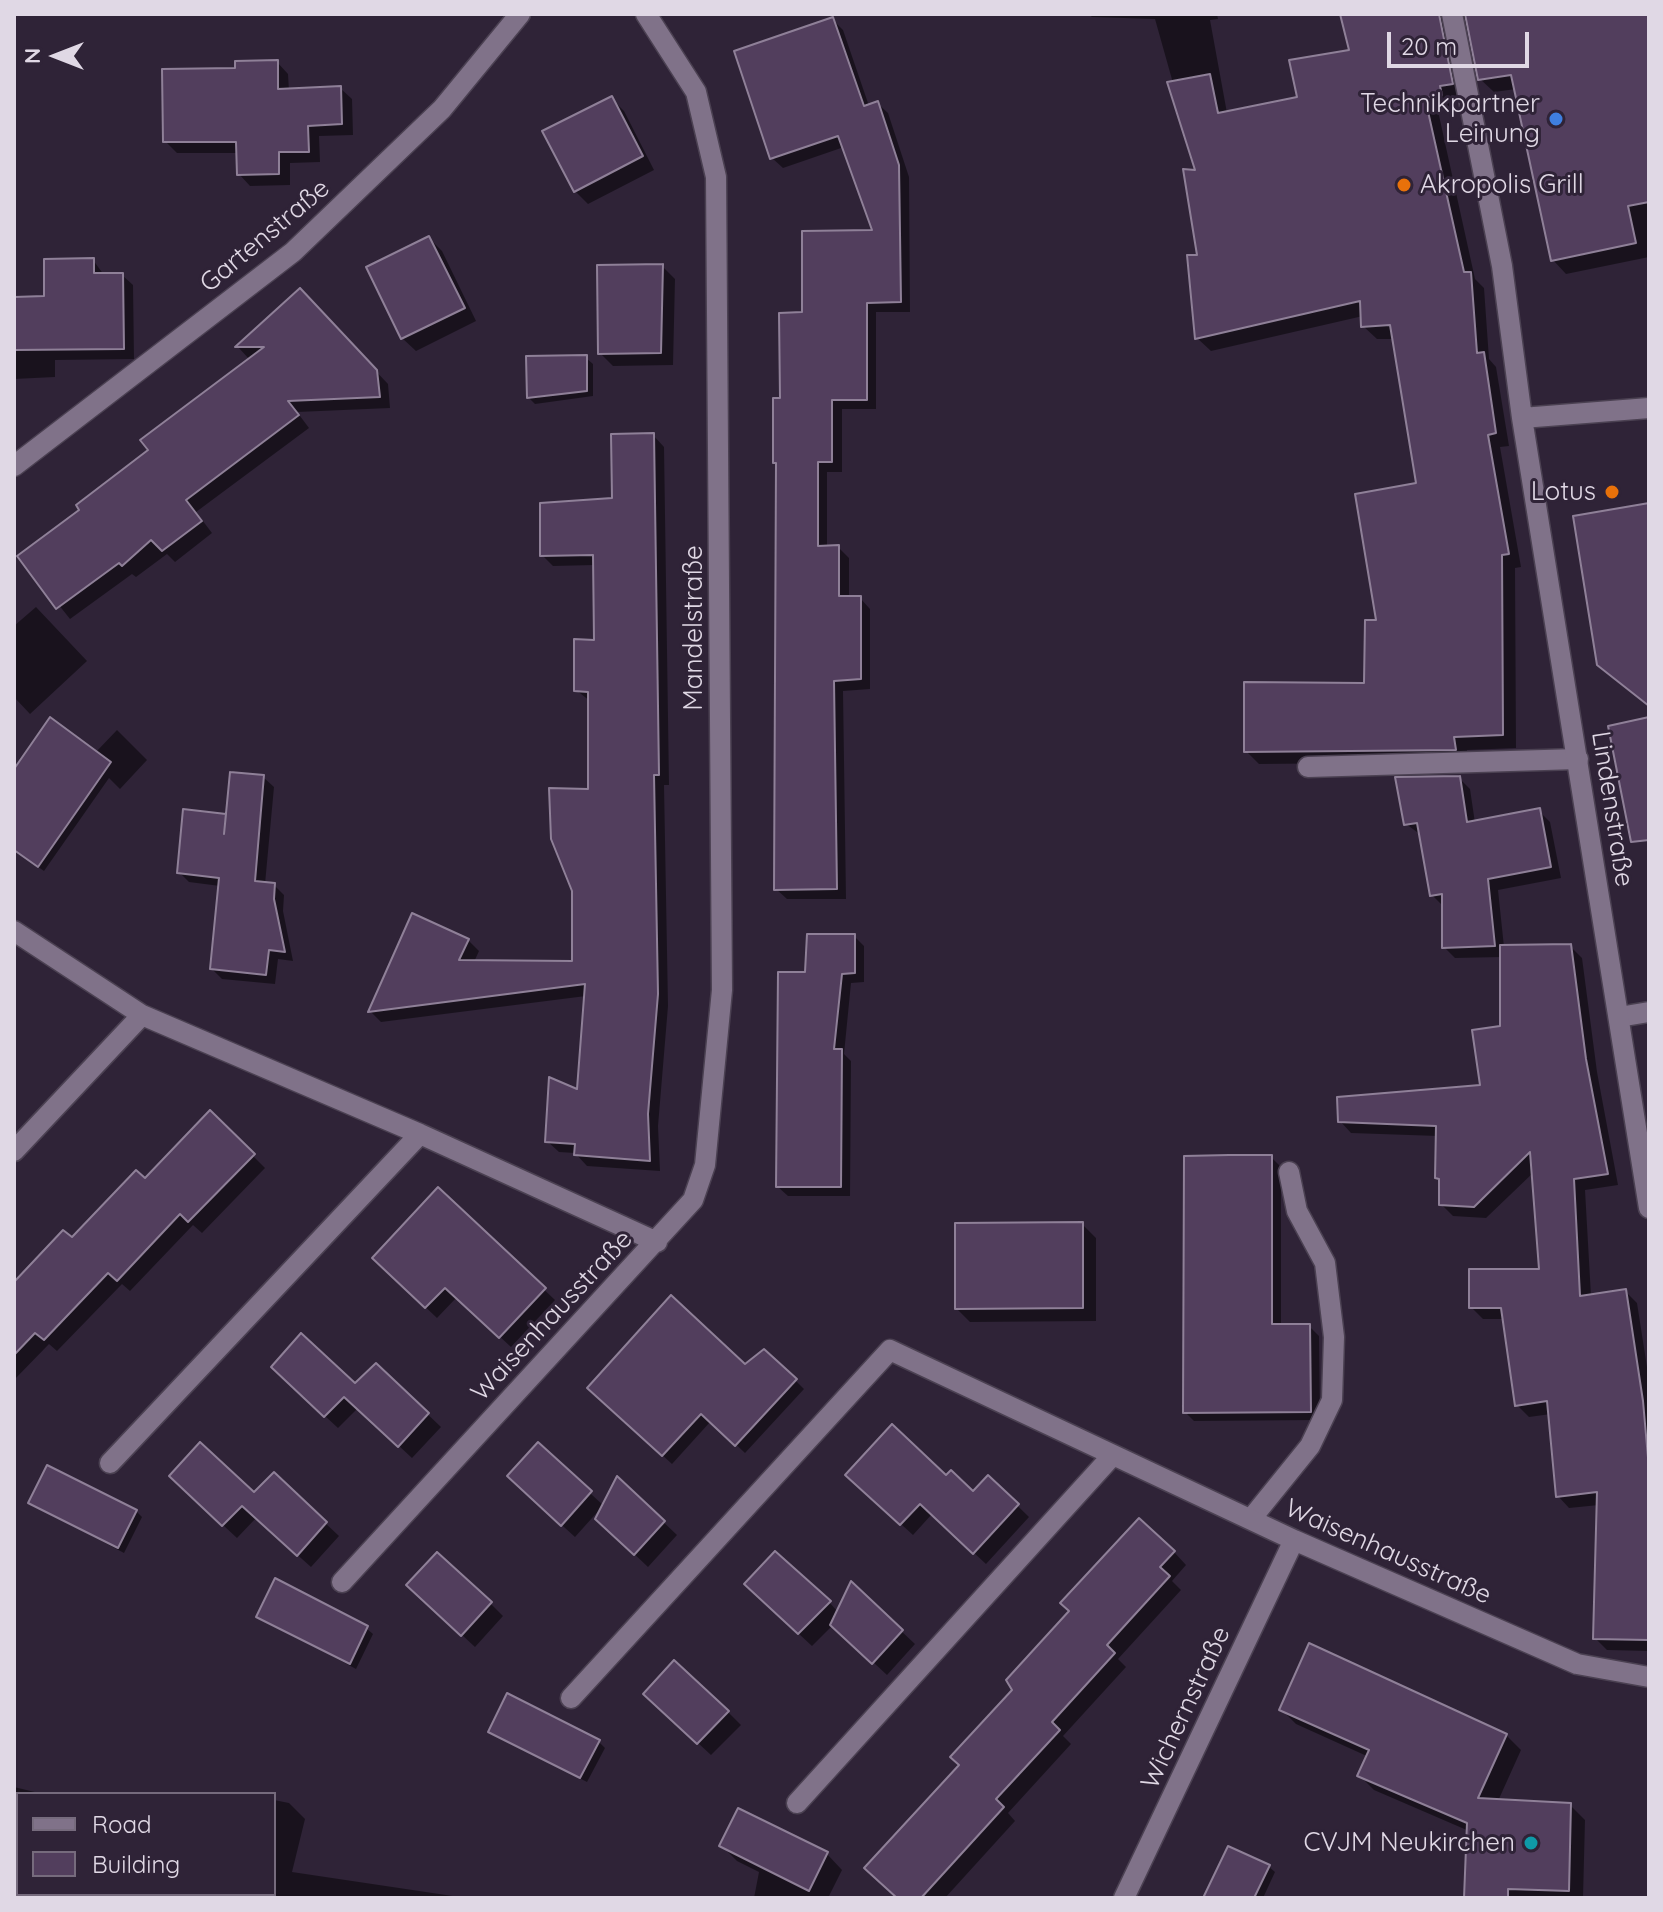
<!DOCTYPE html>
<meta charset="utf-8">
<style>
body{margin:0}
#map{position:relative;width:1663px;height:1912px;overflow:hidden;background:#2f2337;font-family:Quicksand,sans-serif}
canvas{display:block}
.frame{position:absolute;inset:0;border:16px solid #e0d8e5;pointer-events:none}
.legend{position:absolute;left:16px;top:1792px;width:260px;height:104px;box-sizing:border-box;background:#2f2337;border:2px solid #766b7d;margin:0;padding:10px 14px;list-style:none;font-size:24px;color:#e0d8e5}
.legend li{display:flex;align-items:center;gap:16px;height:40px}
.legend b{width:40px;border:2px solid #766b7d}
.north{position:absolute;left:16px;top:16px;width:80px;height:80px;-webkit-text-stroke:6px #2f2337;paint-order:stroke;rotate:270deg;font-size:22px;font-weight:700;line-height:32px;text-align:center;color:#e0d8e5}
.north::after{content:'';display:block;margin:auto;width:28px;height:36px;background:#e0d8e5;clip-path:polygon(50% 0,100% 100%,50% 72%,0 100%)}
.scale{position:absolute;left:1387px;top:32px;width:142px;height:36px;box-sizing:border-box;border:4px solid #e0d8e5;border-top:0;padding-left:10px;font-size:24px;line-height:28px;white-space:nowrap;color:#e0d8e5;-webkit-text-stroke:6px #2f2337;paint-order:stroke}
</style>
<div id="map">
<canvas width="1663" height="1912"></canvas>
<div class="frame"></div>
<ul class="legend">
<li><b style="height:10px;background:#807289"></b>Road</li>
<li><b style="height:22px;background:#523e5d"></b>Building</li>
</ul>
<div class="north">N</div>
<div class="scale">20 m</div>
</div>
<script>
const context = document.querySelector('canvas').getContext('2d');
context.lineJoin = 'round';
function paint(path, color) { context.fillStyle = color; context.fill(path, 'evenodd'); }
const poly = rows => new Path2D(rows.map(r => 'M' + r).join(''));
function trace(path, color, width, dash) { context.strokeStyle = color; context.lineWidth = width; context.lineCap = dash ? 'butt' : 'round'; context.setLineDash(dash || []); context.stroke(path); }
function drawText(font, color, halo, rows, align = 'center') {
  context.font = font + ' Quicksand,sans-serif'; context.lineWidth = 6; context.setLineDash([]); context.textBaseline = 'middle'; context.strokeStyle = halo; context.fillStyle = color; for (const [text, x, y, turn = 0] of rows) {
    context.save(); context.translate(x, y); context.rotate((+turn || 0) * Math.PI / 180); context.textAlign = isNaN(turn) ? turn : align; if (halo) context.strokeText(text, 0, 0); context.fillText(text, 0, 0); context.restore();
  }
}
paint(poly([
 [1088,14,1217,14,1218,19,1210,20,1227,113,1300,99,1351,52,1342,14,1463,14,1452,24,1465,97,1452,99,1454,108,1438,111,1475,279,1484,288,1489,359,1496,367,1509,446,1500,447,1521,567,1515,568,1516,748,1467,750,1468,762,1259,764,1246,751,1366,685,1378,622,1419,485,1394,339,1377,339,1363,326,1363,316,1211,351,1197,338,1198,172,1155,19,1092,17],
 [1463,14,1532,14,1649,135,1649,257,1566,274,1553,260,1516,89,1494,92,1480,79],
 [832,19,843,30,869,106,877,103,888,113,909,177,910,312,876,312,876,409,842,409,842,472,827,472,827,548,838,547,849,558,849,598,860,598,870,609,870,689,843,691,846,899,787,899,776,889,782,400,804,314,875,232,844,147,783,168,772,158],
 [277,62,288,74,289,91,340,88,352,99,353,135,319,136,320,162,290,163,290,185,250,186,239,174,238,153,177,153,165,141,237,70],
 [611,98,624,111,654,170,588,204,575,191],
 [429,238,442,251,476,321,416,351,402,338],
 [93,260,104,275,122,275,133,285,134,359,55,360,55,377,14,379,14,299,46,298],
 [662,266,675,279,673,365,613,366,600,353],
 [300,291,388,384,390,408,297,412,309,428,196,512,212,533,175,562,167,554,136,577,132,574,70,619,20,556,81,511,250,360,238,347],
 [586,358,593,364,593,396,535,404,529,398],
 [653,435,664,447,669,785,664,785,668,1006,658,1126,660,1171,587,1166,575,1153,559,1152,547,1141,579,1092,586,996,381,1022,371,1012,413,916,468,940,479,951,474,962,574,963,590,791,590,701,576,690,596,642,595,565,553,566,542,555,614,500],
 [36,607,87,661,30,714,14,697,14,626],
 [117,730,147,760,120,789,109,778,44,871,14,850,14,773,95,753],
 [263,777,274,787,265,884,274,885,284,895,283,911,293,961,278,959,275,984,222,979,212,969,220,886,189,882,179,872,225,816],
 [1459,778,1470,789,1475,823,1539,811,1550,822,1561,878,1498,890,1504,947,1570,946,1582,958,1597,1072,1618,1185,1585,1190,1591,1296,1625,1291,1637,1303,1649,1380,1649,1651,1607,1650,1595,1638,1599,1505,1569,1508,1558,1496,1551,1414,1529,1417,1517,1405,1505,1319,1483,1319,1471,1307,1541,1271,1534,1172,1486,1218,1453,1216,1441,1204,1441,1182,1437,1177,1438,1136,1351,1133,1340,1121,1482,1087,1502,1028,1502,957,1455,958,1444,947,1444,907,1432,895,1421,835,1406,824],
 [854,936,864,946,864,982,851,983,844,1054,851,1061,850,1196,788,1196,778,1187,807,974],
 [210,1113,265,1168,202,1233,193,1225,130,1291,122,1284,57,1351,49,1344,14,1380,14,1285,145,1180],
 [1271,1157,1281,1167,1281,1326,1309,1326,1319,1336,1320,1420,1194,1421,1185,1412],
 [438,1189,555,1300,511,1347,457,1297,437,1318,385,1269],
 [1082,1224,1096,1238,1096,1321,970,1322,957,1309],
 [376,1365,441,1427,412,1458,358,1408,338,1428,286,1380,355,1386],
 [745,1367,795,1380,804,1389,745,1453,711,1421,672,1464,599,1397],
 [538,1445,604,1506,618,1479,677,1535,648,1567,611,1532,601,1508,575,1537,522,1489],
 [274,1475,339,1536,311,1567,256,1518,237,1538,184,1489,254,1495],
 [946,1477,974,1494,989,1478,1029,1517,986,1564,932,1514,913,1535,859,1486],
 [30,1503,136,1511,142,1517,124,1553],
 [1174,1552,1186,1565,1172,1581,1181,1590,1118,1659,1126,1667,1063,1736,1071,1744,1008,1813,1015,1821,945,1898,898,1898,867,1868],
 [852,1585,915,1644,887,1675,833,1625,812,1646,759,1597,829,1602,838,1612],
 [422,1598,490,1603,503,1616,475,1647],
 [258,1616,366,1628,373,1634,356,1669],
 [659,1707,728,1712,741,1725,711,1755],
 [1281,1709,1506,1735,1521,1750,1498,1801,1570,1805,1585,1820,1583,1898,1455,1898,1466,1895,1469,1831,1374,1790,1360,1776,1369,1757,1296,1724],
 [490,1732,599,1742,605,1748,587,1782],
 [14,1787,43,1794,18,1794,18,1891,14,1890],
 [274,1800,289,1803,305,1819,292,1872,466,1898,45,1898,29,1894,274,1894],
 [739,1811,827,1854,842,1870,828,1898,754,1898,759,1872,737,1861,722,1846],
 [1268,1866,1275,1872,1263,1898,1204,1898]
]), '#0007');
const building = poly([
 [1340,14,1439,14,1453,84,1440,86,1442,95,1425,98,1464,272,1471,272,1477,353,1484,352,1496,433,1488,435,1509,554,1502,555,1503,735,1454,737,1456,750,1244,752,1244,682,1364,683,1365,620,1376,620,1355,494,1416,483,1390,325,1361,327,1360,301,1195,339,1187,255,1197,255,1183,169,1195,170,1167,82,1210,74,1218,113,1297,97,1289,60,1349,50,1340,14],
 [1465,14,1649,14,1649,202,1628,206,1636,243,1551,261,1511,75,1478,80,1465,14],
 [833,17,864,106,878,101,899,165,901,302,867,303,867,400,832,400,832,462,818,462,818,546,839,545,839,596,861,596,861,679,834,681,837,889,774,890,776,463,773,463,773,398,780,398,779,313,802,312,802,231,872,230,838,136,770,159,734,51,833,17],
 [278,60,278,89,341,86,342,124,308,126,309,152,279,152,279,174,237,175,236,142,163,142,162,69,235,68,235,61,278,60],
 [612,96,643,156,574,192,542,131,612,96],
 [429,236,465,308,401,339,366,267,429,236],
 [94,258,94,273,123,273,124,349,14,350,14,297,44,296,44,259,94,258],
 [663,264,661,353,598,354,597,265,663,264],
 [300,288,377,370,380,397,288,401,299,415,186,500,202,521,162,551,151,540,122,566,119,563,56,609,17,556,79,510,76,505,148,450,140,440,264,347,235,347,300,288],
 [587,355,587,391,527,398,526,356,587,355],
 [654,433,659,775,654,775,658,994,648,1114,650,1161,574,1155,575,1144,545,1142,549,1077,577,1089,585,984,368,1012,412,913,469,939,459,960,572,961,572,891,551,839,549,788,588,789,588,692,574,691,574,639,594,640,593,555,540,556,540,503,612,498,611,434,654,433],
 [1649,503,1649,706,1597,665,1573,516,1649,503],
 [50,717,111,762,38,867,14,850,14,769,50,717],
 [1649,717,1649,840,1631,842,1608,726,1649,717],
 [230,772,264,775,255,881,275,883,274,899,285,952,269,950,266,975,210,969,219,878,177,873,183,809,226,814,224,834,230,772],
 [1460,776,1467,822,1540,808,1551,867,1488,879,1495,946,1442,948,1442,894,1430,896,1417,823,1404,825,1395,777,1460,776],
 [807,934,855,934,855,973,842,974,834,1049,842,1049,841,1187,776,1187,778,972,805,972,807,934],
 [1571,944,1586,1059,1608,1174,1574,1179,1580,1296,1626,1289,1643,1401,1649,1469,1649,1640,1593,1639,1597,1492,1556,1497,1547,1401,1515,1406,1501,1308,1469,1308,1469,1269,1539,1269,1530,1152,1474,1207,1439,1205,1439,1179,1435,1178,1436,1126,1338,1122,1337,1097,1480,1085,1472,1030,1500,1026,1500,945,1571,944],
 [210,1110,255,1154,188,1222,180,1214,117,1281,108,1273,44,1340,35,1333,14,1355,14,1282,63,1230,72,1237,136,1170,145,1178,210,1110],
 [1229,1155,1272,1155,1272,1324,1310,1324,1311,1412,1183,1413,1184,1156,1229,1155],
 [438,1187,546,1288,499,1338,445,1288,425,1308,372,1258,438,1187],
 [1083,1222,1083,1308,955,1309,955,1223,1083,1222],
 [671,1295,745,1364,764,1349,797,1379,735,1446,701,1414,662,1456,587,1388,671,1295],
 [301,1333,355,1383,376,1363,429,1413,398,1447,344,1397,324,1417,271,1367,301,1333],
 [892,1424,946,1475,951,1470,973,1491,988,1475,1019,1504,973,1554,920,1504,900,1525,845,1475,892,1424],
 [200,1442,254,1492,274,1472,327,1522,297,1556,242,1506,222,1526,169,1476,200,1442],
 [538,1442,592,1491,561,1526,507,1476,538,1442],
 [47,1465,137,1510,118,1548,28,1503,47,1465],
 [617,1476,665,1521,634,1555,595,1519,617,1476],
 [1139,1518,1175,1551,1160,1567,1170,1576,1107,1645,1115,1653,1052,1722,1060,1730,996,1799,1004,1807,921,1898,897,1898,864,1868,959,1765,950,1757,1012,1690,1006,1680,1069,1611,1060,1603,1139,1518],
 [775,1551,831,1601,798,1634,744,1584,775,1551],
 [437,1552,492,1602,461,1636,406,1585,437,1552],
 [275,1578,368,1626,350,1664,256,1617,275,1578],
 [851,1581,903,1630,872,1664,830,1625,851,1581],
 [1309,1643,1507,1734,1478,1798,1571,1803,1569,1891,1508,1889,1508,1898,1464,1898,1467,1823,1357,1776,1369,1750,1279,1710,1309,1643],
 [674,1660,729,1711,697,1744,643,1694,674,1660],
 [507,1693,600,1740,580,1778,488,1732,507,1693],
 [738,1808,828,1852,809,1891,719,1846,738,1808],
 [1228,1846,1270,1865,1254,1898,1203,1898,1228,1846]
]);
paint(building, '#523e5d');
trace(building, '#8f8098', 2);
const service = poly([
 [1308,767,1578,759],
 [1619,1017,1649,1012],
 [1251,1519,1310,1446,1332,1400,1334,1337,1325,1263,1297,1211,1289,1172]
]);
const minor = poly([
 [1452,14,1502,266,1522,418,1649,1208],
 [1522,418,1649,408],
 [14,466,293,252,442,109,520,14],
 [14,931,142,1015,420,1134,657,1242],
 [14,1151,142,1015],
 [110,1463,420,1134],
 [342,1582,693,1200,705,1165,722,990,716,177,696,92,646,14],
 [571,1698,890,1350,1294,1540,1577,1664,1649,1677],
 [797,1803,1112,1456],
 [1124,1898,1294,1540]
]);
trace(service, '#4b4152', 23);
trace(minor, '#4b4152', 23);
trace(service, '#807289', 20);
trace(minor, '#807289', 20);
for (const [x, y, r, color] of [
 [1556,119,8,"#3f7fe0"],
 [1404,185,8,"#e8710a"],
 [1612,492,8,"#e8710a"],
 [1531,1843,8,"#0f9aa8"]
]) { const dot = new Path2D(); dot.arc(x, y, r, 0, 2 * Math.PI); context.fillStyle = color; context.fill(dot); trace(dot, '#2f2337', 3); }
drawText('26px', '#e0d8e5', '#2f2337', [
 ["Technikpartner",1540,104],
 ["Leinung",1540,134],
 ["Akropolis Grill",1420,185,"left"],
 ["Lotus",1596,492],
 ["CVJM Neukirchen",1515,1843]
], 'right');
drawText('26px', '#e0d8e5', '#2f2337', [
 ["Gartenstraße",265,236,-40],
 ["Mandelstraße",694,628,-90],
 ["Lindenstraße",1612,809,81],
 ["Waisenhausstraße",552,1316,-47],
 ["Waisenhausstraße",1388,1552,24],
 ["Wichernstraße",1186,1708,-65]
]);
</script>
